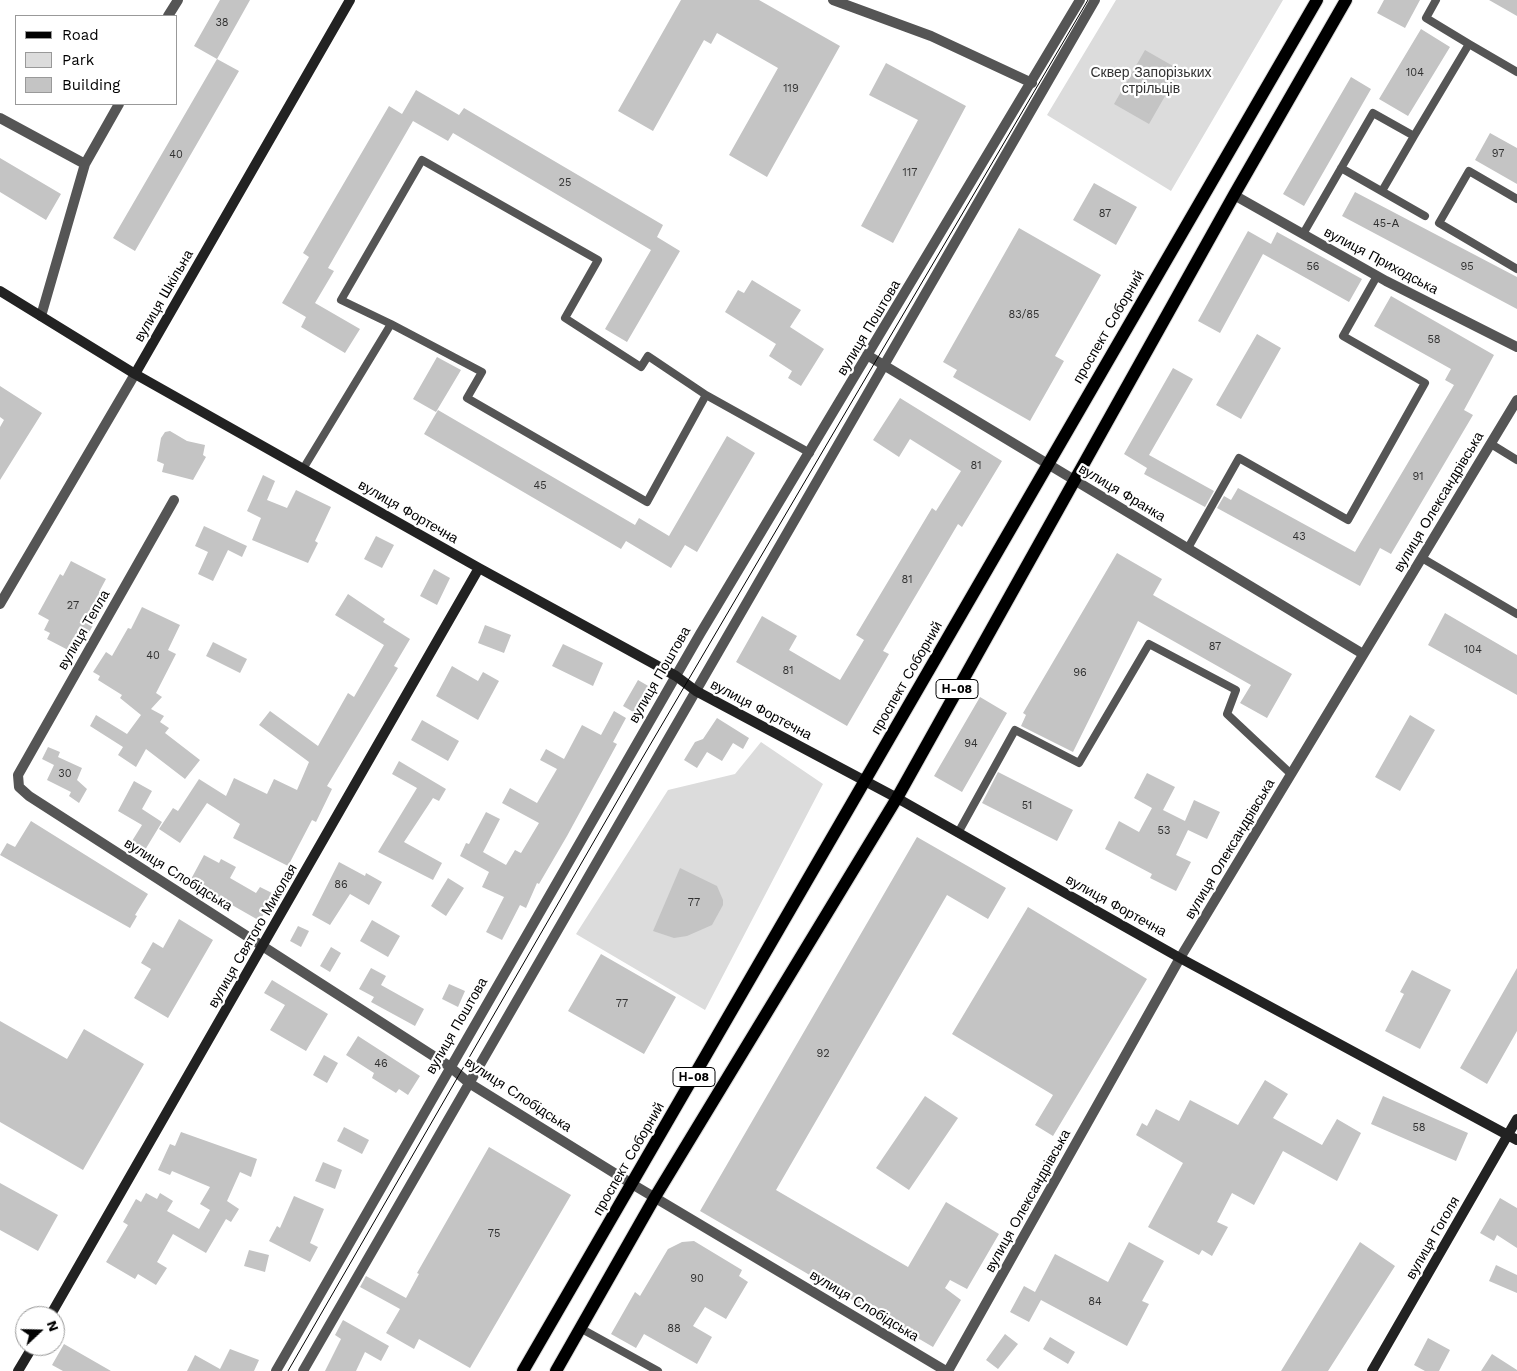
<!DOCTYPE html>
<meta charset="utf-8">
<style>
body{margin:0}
#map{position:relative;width:1517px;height:1371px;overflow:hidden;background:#fff;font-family:"Work Sans",sans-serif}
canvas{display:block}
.legend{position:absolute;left:15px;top:15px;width:162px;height:90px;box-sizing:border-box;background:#fff;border:1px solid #999;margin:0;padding:6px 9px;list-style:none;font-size:15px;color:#000}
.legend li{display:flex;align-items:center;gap:10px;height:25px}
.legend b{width:25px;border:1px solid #999}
.north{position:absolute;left:15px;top:1306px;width:50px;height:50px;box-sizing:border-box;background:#fff;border:1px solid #999;border-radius:50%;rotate:69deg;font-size:14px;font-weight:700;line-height:20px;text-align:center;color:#000}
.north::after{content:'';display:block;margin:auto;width:18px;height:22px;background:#000;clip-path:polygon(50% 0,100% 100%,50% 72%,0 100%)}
</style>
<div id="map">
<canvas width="1517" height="1371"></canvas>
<ul class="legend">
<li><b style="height:6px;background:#000"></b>Road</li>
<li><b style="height:14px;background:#dcdcdc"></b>Park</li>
<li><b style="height:14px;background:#c4c4c4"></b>Building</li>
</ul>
<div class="north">N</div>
</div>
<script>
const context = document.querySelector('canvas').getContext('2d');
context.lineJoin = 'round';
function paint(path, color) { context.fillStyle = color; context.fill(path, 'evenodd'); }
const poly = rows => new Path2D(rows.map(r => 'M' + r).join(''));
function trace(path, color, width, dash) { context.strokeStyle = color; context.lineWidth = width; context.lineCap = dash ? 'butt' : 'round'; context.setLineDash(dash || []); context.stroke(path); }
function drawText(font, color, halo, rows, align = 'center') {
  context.font = font + ' "Work Sans",sans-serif'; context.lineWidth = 4.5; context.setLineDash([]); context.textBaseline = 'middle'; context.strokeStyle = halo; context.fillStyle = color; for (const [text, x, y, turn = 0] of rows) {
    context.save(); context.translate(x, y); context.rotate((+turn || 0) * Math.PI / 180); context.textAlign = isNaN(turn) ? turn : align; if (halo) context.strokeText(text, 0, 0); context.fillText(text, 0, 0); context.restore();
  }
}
paint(poly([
 [1116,0,1283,0,1171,191,1047,115],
 [761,742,823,784,705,1010,576,934,668,790,735,774]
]), '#dcdcdc');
paint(poly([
 [220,0,250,0,217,59,194,46],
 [681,0,759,0,840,46,767,177,729,155,778,68,717,33,711,44,704,40,653,131,618,111],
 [1384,0,1420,0,1405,28,1377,13],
 [1489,0,1517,0,1517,16],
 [1421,29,1450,47,1408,116,1379,99],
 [1145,50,1180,70,1149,124,1114,104],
 [217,59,239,71,135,251,113,238],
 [886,63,966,106,893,243,861,226,918,120,869,95],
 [1351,77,1371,89,1304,206,1283,194],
 [416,90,459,115,464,108,663,225,657,237,680,251,627,342,605,329,651,250,453,133,448,141,413,121,328,268,334,271,315,303,360,329,345,353,301,327,306,317,282,303,309,257,303,253,389,106,402,114],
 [1490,133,1517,148,1517,184,1475,160],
 [0,158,61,194,46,220,0,192],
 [1094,183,1137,207,1116,245,1073,220],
 [1355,192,1517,277,1517,309,1342,216],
 [1019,228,1101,275,1055,356,1064,361,1030,421,953,377,957,370,943,362],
 [1248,231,1271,244,1277,232,1362,279,1349,302,1263,254,1220,333,1198,321],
 [752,280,801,310,790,327,824,349,801,386,788,378,792,371,769,356,776,344,725,312,738,290,744,293],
 [1391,296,1494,355,1464,410,1473,415,1391,554,1380,548,1360,586,1217,508,1224,496,1231,500,1238,488,1355,552,1454,385,1445,380,1451,369,1374,326],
 [1257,334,1281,348,1241,419,1216,405],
 [437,357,461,370,436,412,413,399],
 [1173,368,1193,379,1149,455,1214,491,1205,507,1144,474,1147,468,1124,454],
 [0,386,42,413,0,480,0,427,4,420,0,417],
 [900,398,1002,461,962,527,958,524,883,651,889,654,847,726,736,662,762,616,797,636,789,650,840,680,864,640,856,635,932,508,936,511,961,471,910,439,899,457,873,440],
 [438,410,635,525,639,518,669,536,727,436,755,453,697,552,685,545,671,568,626,541,621,549,424,434],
 [170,431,187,441,205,445,203,455,206,457,193,480,162,472,164,464,157,461,161,438,165,432],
 [263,475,275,481,267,500,287,508,296,490,331,507,315,541,318,543,308,563,252,540,261,518,247,511],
 [204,526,247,546,242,557,228,550,213,581,198,574,208,552,195,546],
 [376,536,394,545,382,568,364,559],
 [1117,553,1162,579,1153,595,1292,674,1267,718,1240,703,1251,685,1138,621,1073,752,1021,726,1026,715,1023,713],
 [71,561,106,579,99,592,108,597,84,642,77,638,70,651,47,639,50,633,44,630,49,620,38,614,60,574,63,576],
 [434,569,450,578,437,605,420,596],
 [348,594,385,619,383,622,410,639,394,666,398,668,327,786,332,789,316,822,312,820,288,866,233,838,240,824,207,803,180,843,159,829,173,808,178,811,199,779,226,796,234,778,267,794,274,779,297,790,309,762,259,725,270,711,318,746,348,693,354,697,384,645,335,615],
 [142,607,180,625,168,650,176,654,156,693,162,697,151,709,164,716,160,722,169,728,165,733,200,760,185,779,146,749,136,767,118,755,123,747,90,726,96,715,127,734,141,715,120,698,122,695,98,680,100,676,93,672,106,652,112,656,128,628,131,629],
 [1445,613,1517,655,1517,695,1428,645],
 [485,625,511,635,504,653,478,643],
 [213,642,247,659,240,673,206,656],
 [563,644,603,663,593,686,552,666],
 [452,666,478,681,483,672,499,681,478,720,436,696],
 [638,680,650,687,635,713,623,706],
 [980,697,1007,713,962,792,934,776],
 [614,711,626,718,613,742,617,744,567,836,539,884,537,883,526,908,520,905,502,940,486,932,504,897,482,887,489,872,460,856,466,843,469,844,486,812,500,819,483,852,506,865,515,850,521,853,539,823,502,803,510,788,537,803,557,769,540,760,546,749,564,759,582,725,601,735],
 [1410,715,1435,730,1400,791,1375,777],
 [717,718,749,738,743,749,733,743,722,761,707,752,697,768,684,760,695,742,703,739],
 [422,720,459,741,448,761,411,740],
 [48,747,60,752,58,757,82,768,77,780,87,789,79,803,69,796,71,792,47,780,54,765,42,759],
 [399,761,446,789,439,801,433,798,404,842,442,863,433,880,378,852,417,788,392,774],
 [998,772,1073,810,1057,841,982,803],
 [1147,773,1175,787,1163,810,1185,821,1194,800,1220,812,1207,839,1188,830,1176,855,1191,862,1176,891,1150,878,1152,874,1105,849,1119,821,1139,832,1152,808,1134,798],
 [134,781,152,791,142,809,162,822,145,850,132,841,142,825,118,811],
 [31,821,148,894,135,915,137,916,130,928,0,855,7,843,15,847],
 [917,837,1006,888,988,919,947,895,776,1190,908,1267,946,1202,999,1234,967,1289,950,1280,945,1288,961,1300,933,1347,700,1211],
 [204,855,219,863,221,859,236,867,230,878,256,893,260,887,274,894,260,921,190,881],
 [339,862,365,876,366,873,382,882,369,905,350,894,330,925,312,915],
 [680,868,717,886,723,900,723,905,712,925,687,936,674,938,653,931],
 [448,878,464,888,446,916,431,906],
 [1028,907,1147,979,1053,1136,1035,1125,1053,1095,952,1034],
 [179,919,213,940,168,1018,134,998,151,969,141,963,153,942,163,948],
 [372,920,400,936,388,957,360,941],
 [298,926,309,931,301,947,290,941],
 [331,947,341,953,330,972,320,966],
 [601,954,676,997,644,1054,568,1011],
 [371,968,386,976,381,985,424,1009,415,1026,371,1002,374,997,359,989],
 [1517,968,1517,1031,1487,1084,1460,1068],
 [1412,970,1451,990,1420,1049,1385,1031,1404,994,1400,992],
 [272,980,328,1014,306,1051,270,1030,285,1005,264,993],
 [449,984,465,991,458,1007,442,999],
 [0,1021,67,1059,84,1029,144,1064,83,1170,0,1122],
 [358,1036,420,1076,408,1095,399,1089,396,1093,372,1078,374,1073,346,1055],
 [324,1055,338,1063,327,1083,313,1075],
 [1265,1080,1288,1094,1273,1118,1322,1145,1337,1119,1361,1133,1337,1181,1283,1151,1254,1205,1232,1193,1217,1222,1228,1227,1212,1256,1202,1250,1199,1255,1148,1227,1183,1163,1136,1135,1142,1123,1147,1126,1156,1109,1179,1121,1190,1100,1238,1125],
 [925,1096,958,1118,909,1190,876,1168],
 [1383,1096,1468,1133,1456,1161,1371,1124],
 [344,1127,369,1140,362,1154,337,1141],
 [181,1132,257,1159,251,1177,240,1172,227,1201,239,1209,231,1222,226,1219,206,1253,173,1234,157,1262,167,1268,156,1285,138,1274,135,1279,106,1262,128,1225,123,1222,136,1199,141,1202,146,1193,157,1199,160,1193,173,1201,167,1211,199,1229,210,1210,200,1204,210,1187,172,1171,170,1175,158,1170,170,1144,175,1146],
 [489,1147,571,1195,470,1368,419,1339,414,1349,386,1333,400,1309,360,1287,366,1276,406,1298,419,1274,417,1273],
 [323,1162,342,1170,335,1189,315,1181],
 [0,1183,58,1215,38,1251,0,1230],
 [294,1196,324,1209,310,1243,318,1247,310,1262,269,1241,277,1226,280,1228],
 [1500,1198,1517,1208,1517,1248,1497,1235,1494,1241,1480,1233],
 [694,1241,742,1270,739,1276,748,1282,726,1319,705,1307,693,1326,712,1337,697,1364,644,1334,636,1348,611,1334,635,1292,640,1296,668,1249,682,1242],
 [1129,1242,1164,1261,1142,1301,1149,1304,1127,1346,1041,1300,1029,1322,1010,1312,1024,1286,1035,1292,1055,1254,1108,1282],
 [1360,1242,1395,1266,1328,1371,1281,1371],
 [249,1250,269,1255,265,1272,244,1266],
 [1496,1265,1517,1275,1517,1293,1489,1281],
 [343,1320,389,1346,381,1361,365,1352,356,1371,325,1371,341,1339,335,1335],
 [1005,1334,1018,1344,998,1369,986,1360],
 [1050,1337,1075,1352,1068,1364,1043,1349],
 [1428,1338,1450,1350,1439,1371,1425,1371,1414,1365],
 [64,1344,111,1371,63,1371,52,1365],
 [230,1349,259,1360,254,1371,187,1371,195,1355,220,1369],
 [1492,1354,1517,1370,1517,1371,1481,1371]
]), '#c4c4c4');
const primary = poly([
 [523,1371,1317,0],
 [556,1371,655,1197,897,798,1234,195,1346,0]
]);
trace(primary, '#dbdbdb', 14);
trace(poly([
 [1469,44,1517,72],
 [1341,168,1425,216],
 [1382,191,1414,136],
 [1517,199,1469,171,1439,223,1517,269],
 [1303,234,1373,113,1414,136,1469,44,1426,18,1436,0],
 [706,395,810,453],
 [1491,444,1517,460],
 [303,469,391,324,341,300,422,160,598,260,565,318,641,367,648,356,706,395,647,502,467,398,482,372,391,324],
 [1188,548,1239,458,1348,520,1425,383,1343,336,1377,276],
 [1422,558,1517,614],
 [958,833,1015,730,1079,763,1149,644,1236,690,1227,714,1291,774],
 [580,1328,658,1371]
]), '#555', 8);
trace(poly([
 [833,0,931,36,1032,83],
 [168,16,178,0],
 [0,118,85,164],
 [1234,195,1386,281,1517,347],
 [41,316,85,164,119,104],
 [867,355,1363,654],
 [174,500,18,775,19,787,29,796,449,1066,469,1083,632,1184,946,1371],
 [0,604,135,374],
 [276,1371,700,634,1080,0],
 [303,1371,1095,0],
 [948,1371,1180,958,1517,400]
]), '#555', 10);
trace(poly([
 [0,291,135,374,479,568,676,676,696,691,897,798,1180,958,1517,1140],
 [135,374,350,0],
 [50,1316,479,568],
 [18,1371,33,1346],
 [1372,1371,1517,1119]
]), '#222', 10);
trace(primary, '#000', 12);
trace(poly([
 [288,1371,630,779,1088,0]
]), '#000', 1);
drawText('11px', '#313131', null, [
 ["38",222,23],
 ["104",1415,73],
 ["119",791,89],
 ["97",1498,154],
 ["40",176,155],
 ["117",910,173],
 ["25",565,183],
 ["87",1105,214],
 ["45-А",1386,224],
 ["56",1313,267],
 ["95",1467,267],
 ["83/85",1024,315],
 ["58",1434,340],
 ["81",976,466],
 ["91",1418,477],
 ["45",540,486],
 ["43",1299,537],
 ["81",907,580],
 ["27",73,606],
 ["87",1215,647],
 ["104",1473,650],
 ["40",153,656],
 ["81",788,671],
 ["96",1080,673],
 ["94",971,744],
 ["30",65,774],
 ["51",1027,806],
 ["53",1164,831],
 ["86",341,885],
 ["77",694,903],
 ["77",622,1004],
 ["92",823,1054],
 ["46",381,1064],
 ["58",1419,1128],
 ["75",494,1234],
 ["90",697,1279],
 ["84",1095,1302],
 ["88",674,1329]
]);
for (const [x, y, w] of [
 [957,689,42],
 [694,1077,42]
]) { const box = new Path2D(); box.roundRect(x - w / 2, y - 9.5, w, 19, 4); context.fillStyle = '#fff'; context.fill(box); trace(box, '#000', 1); }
drawText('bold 12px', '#000', null, [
 ["Н-08",957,689],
 ["Н-08",694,1077]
]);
drawText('14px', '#333', '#fff', [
 ["Сквер Запорізьких",1151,73],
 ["стрільців",1151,89]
]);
drawText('14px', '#000', '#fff', [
 ["вулиця Приходська",1381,261,28],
 ["вулиця Шкільна",164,296,-60],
 ["проспект Соборний",1109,327,-60],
 ["вулиця Поштова",869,328,-59],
 ["вулиця Франка",1122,493,31],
 ["вулиця Олександрівська",1439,502,-59],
 ["вулиця Фортечна",408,512,30],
 ["вулиця Тепла",84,630,-60],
 ["вулиця Поштова",660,675,-60],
 ["проспект Соборний",907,678,-60],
 ["вулиця Фортечна",761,710,28],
 ["вулиця Олександрівська",1230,849,-59],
 ["вулиця Слобідська",178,875,32],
 ["вулиця Фортечна",1116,906,29],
 ["вулиця Святого Миколая",253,936,-60],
 ["вулиця Поштова",457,1026,-60],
 ["вулиця Слобідська",518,1095,33],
 ["проспект Соборний",629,1159,-60],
 ["вулиця Олександрівська",1028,1201,-61],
 ["вулиця Гоголя",1433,1238,-60],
 ["вулиця Слобідська",864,1306,31]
]);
</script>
